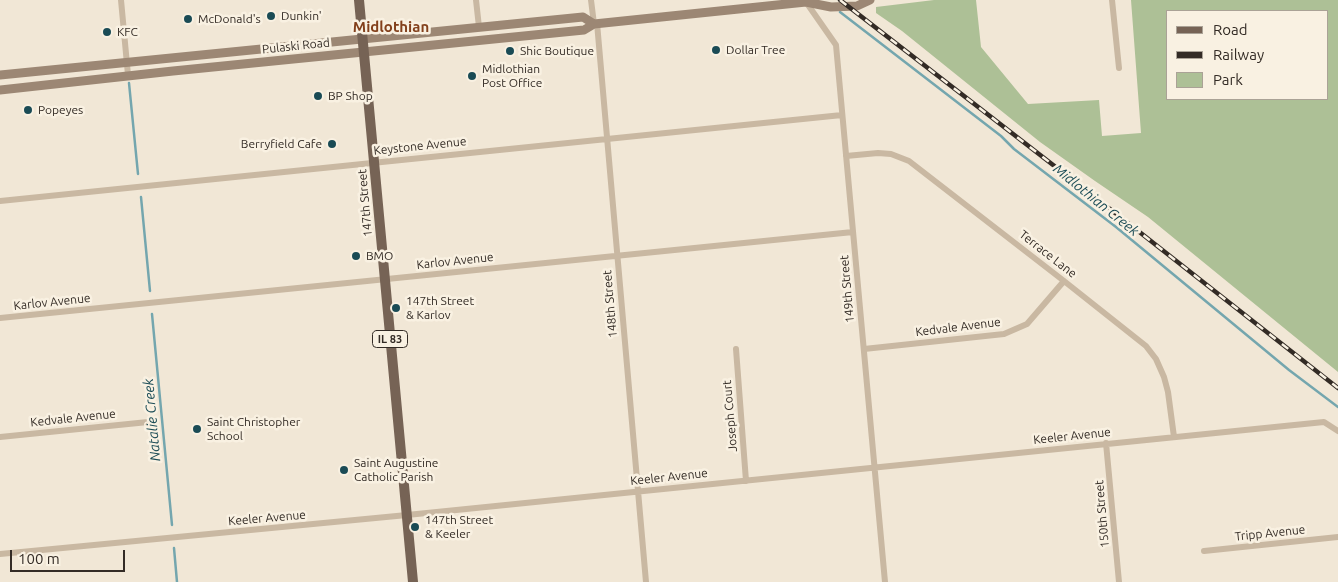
<!DOCTYPE html>
<style>
body{margin:0}
#map{position:relative;width:1338px;height:582px;overflow:hidden;background:#f1e7d6;font-family:Ubuntu,sans-serif}
canvas{display:block}
.legend{position:absolute;left:1166px;top:10px;width:162px;height:90px;box-sizing:border-box;background:#f9f1e2;border:1px solid #aaa296;margin:0;padding:6px 9px;list-style:none;font-size:15px;color:#332b25}
.legend li{display:flex;align-items:center;gap:10px;height:25px}
.legend b{width:25px;border:1px solid #aaa296}
.scale{position:absolute;left:10px;top:550px;width:115px;height:22px;box-sizing:border-box;border:2px solid #332b25;border-top:0;padding-left:6px;font-size:15px;line-height:18px;white-space:nowrap;color:#332b25;-webkit-text-stroke:4px #f9f1e2;paint-order:stroke}
</style>
<div id="map">
<canvas width="1338" height="582"></canvas>
<ul class="legend">
<li><b style="height:6px;background:#766355"></b>Road</li>
<li><b style="height:6px;background:#332b25"></b>Railway</li>
<li><b style="height:14px;background:#adc096"></b>Park</li>
</ul>
<div class="scale">100 m</div>
</div>
<script>
const context = document.querySelector('canvas').getContext('2d');
context.lineJoin = 'round';
function paint(path, color) { context.fillStyle = color; context.fill(path, 'evenodd'); }
const poly = rows => new Path2D(rows.map(r => 'M' + r).join(''));
function trace(path, color, width, dash) { context.strokeStyle = color; context.lineWidth = width; context.lineCap = dash ? 'butt' : 'round'; context.setLineDash(dash || []); context.stroke(path); }
function drawText(font, color, halo, rows, align = 'center') {
  context.font = font + ' Ubuntu,sans-serif'; context.lineWidth = 5; context.setLineDash([]); context.textBaseline = 'middle'; context.strokeStyle = halo; context.fillStyle = color; for (const [text, x, y, turn = 0] of rows) {
    context.save(); context.translate(x, y); context.rotate((+turn || 0) * Math.PI / 180); context.textAlign = isNaN(turn) ? turn : align; if (halo) context.strokeText(text, 0, 0); context.fillText(text, 0, 0); context.restore();
  }
}
paint(poly([
 [934,0,976,0,981,47,1028,104,1099,100,1102,136,1141,133,1131,0,1338,0,1338,372,1148,217,1095,181,1040,142,902,31,876,13,876,7],
 [1167,11,1327,11,1327,99,1167,99]
]), '#adc096');
trace(poly([
 [840,12,1001,136,1014,149,1116,227,1289,370,1338,407],
 [129,83,138,174],
 [141,197,150,291],
 [152,314,172,525],
 [174,548,177,582]
]), '#74a6ae', 2.5);
trace(poly([
 [121,0,128,75],
 [476,0,479,27],
 [591,0,594,24],
 [1112,0,1119,68],
 [806,2,836,45,885,582],
 [597,23,646,582],
 [846,156,878,153,891,154,909,161,1064,281,1146,346,1156,359,1164,377,1168,392,1174,437],
 [0,201,842,115],
 [0,318,853,232],
 [736,349,746,481],
 [864,349,1004,334,1027,324,1064,281],
 [0,437,148,422],
 [1106,443,1119,582],
 [1204,551,1338,537],
 [0,554,407,515,1324,422,1338,431]
]), '#c9b8a2', 6);
trace(poly([
 [806,2,831,7,857,6,870,0],
 [0,75,583,17,594,24],
 [0,90,173,71,584,30,594,24,806,2,811,0]
]), '#9c8774', 9);
trace(poly([
 [359,0,413,582]
]), '#766355', 10);
const rail = poly([
 [840,0,1128,223,1338,388]
]);
trace(rail, '#332b25', 4.5);
trace(rail, '#f9f1e2', 2.5, [8]);
for (const [x, y, r, color] of [
 [271,16,5,"#1a4b55"],
 [188,19,5,"#1a4b55"],
 [107,32,5,"#1a4b55"],
 [716,50,5,"#1a4b55"],
 [510,51,5,"#1a4b55"],
 [472,76,5,"#1a4b55"],
 [318,96,5,"#1a4b55"],
 [28,110,5,"#1a4b55"],
 [332,144,5,"#1a4b55"],
 [356,256,5,"#1a4b55"],
 [396,308,5,"#1a4b55"],
 [197,429,5,"#1a4b55"],
 [344,470,5,"#1a4b55"],
 [415,527,5,"#1a4b55"]
]) { const dot = new Path2D(); dot.arc(x, y, r, 0, 2 * Math.PI); context.fillStyle = color; context.fill(dot); trace(dot, '#f9f1e2', 2); }
for (const [x, y, w] of [
 [390,339,35]
]) { const box = new Path2D(); box.roundRect(x - w / 2, y - 8.5, w, 17, 4); context.fillStyle = '#f9f1e2'; context.fill(box); trace(box, '#332b25', 1); }
drawText('bold 11px', '#332b25', null, [
 ["IL 83",390,339]
]);
drawText('12px', '#332b25', '#f9f1e2', [
 ["Dunkin'",281,16],
 ["McDonald's",198,19],
 ["KFC",117,32],
 ["Dollar Tree",726,50],
 ["Shic Boutique",520,51],
 ["Midlothian",482,69],
 ["Post Office",482,83],
 ["BP Shop",328,96],
 ["Popeyes",38,110],
 ["Berryfield Cafe",322,144,"right"],
 ["BMO",366,256],
 ["147th Street",406,301],
 ["& Karlov",406,315],
 ["Saint Christopher",207,422],
 ["School",207,436],
 ["Saint Augustine",354,463],
 ["Catholic Parish",354,477],
 ["147th Street",425,520],
 ["& Keeler",425,534]
], 'left');
drawText('12px', '#332b25', '#f9f1e2', [
 ["Pulaski Road",296,46,-6],
 ["Keystone Avenue",420,146,-6],
 ["147th Street",365,203,-95],
 ["Terrace Lane",1048,254,38],
 ["Karlov Avenue",455,261,-6],
 ["149th Street",847,289,-95],
 ["Karlov Avenue",52,302,-6],
 ["148th Street",610,304,-95],
 ["Kedvale Avenue",958,327,-7],
 ["Joseph Court",730,416,-95],
 ["Kedvale Avenue",73,418,-6],
 ["Keeler Avenue",1072,436,-6],
 ["Keeler Avenue",669,477,-6],
 ["150th Street",1102,514,-95],
 ["Keeler Avenue",267,518,-5],
 ["Tripp Avenue",1270,533,-6]
]);
drawText('italic 14px', '#1a4b55', '#f9f1e2', [
 ["Midlothian Creek",1096,200,39],
 ["Natalie Creek",152,420,-95]
]);
drawText('bold 15px', '#83401c', '#f9f1e2', [
 ["Midlothian",391,27]
]);
</script>
